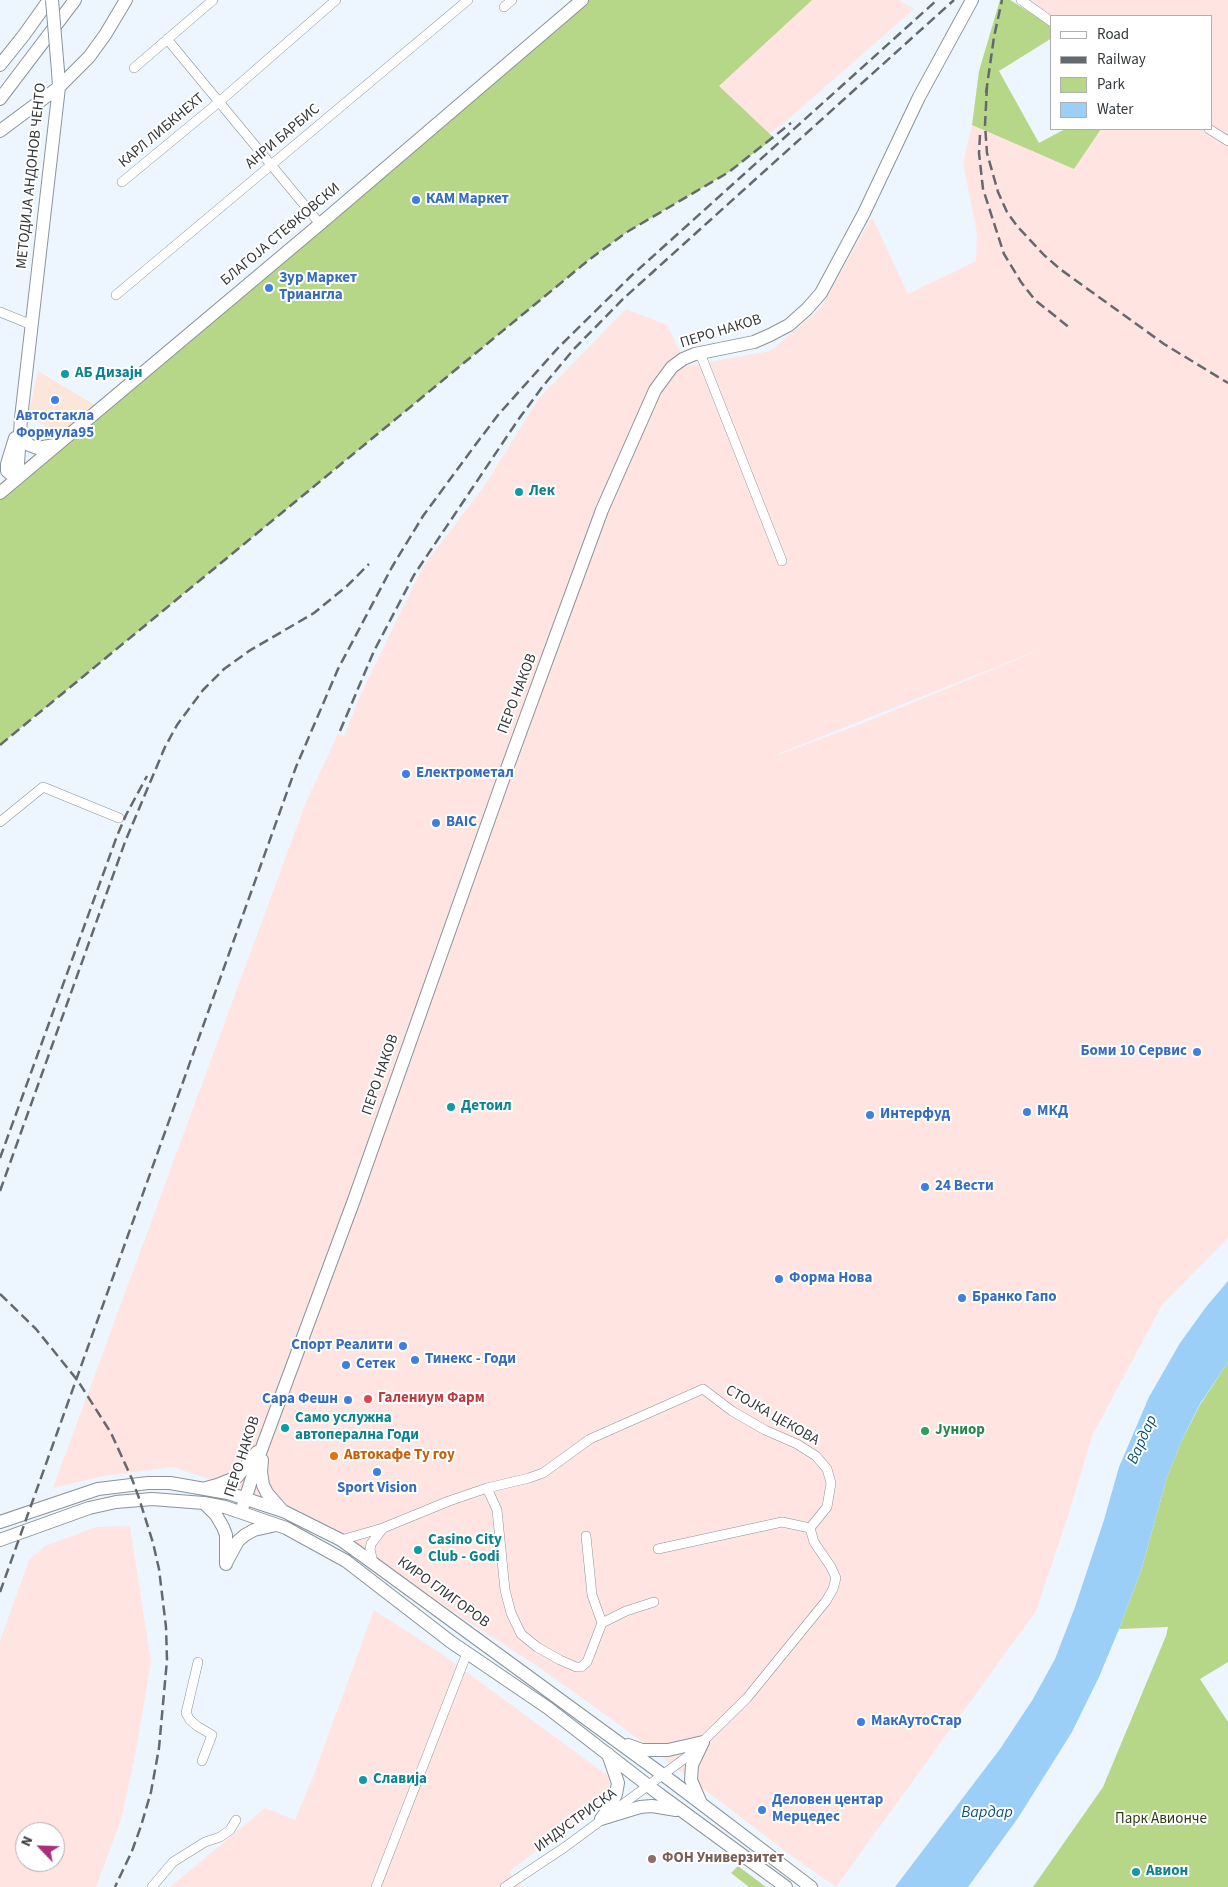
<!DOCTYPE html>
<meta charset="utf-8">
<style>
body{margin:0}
#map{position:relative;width:1228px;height:1887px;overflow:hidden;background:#edf6fe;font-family:"Source Sans 3",sans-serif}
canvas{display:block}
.legend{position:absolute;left:1050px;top:15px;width:162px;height:115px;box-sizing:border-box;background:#fff;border:1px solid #aeafb1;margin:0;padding:6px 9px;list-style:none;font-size:15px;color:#34383b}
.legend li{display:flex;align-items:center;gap:10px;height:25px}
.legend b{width:25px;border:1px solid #aeafb1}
.north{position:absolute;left:15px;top:1822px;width:50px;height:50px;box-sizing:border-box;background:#fff;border:1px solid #aeafb1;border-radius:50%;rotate:294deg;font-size:14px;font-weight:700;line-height:20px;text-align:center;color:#34383b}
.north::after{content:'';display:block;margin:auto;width:18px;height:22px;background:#aa2d7e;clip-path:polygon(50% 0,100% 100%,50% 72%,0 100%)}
</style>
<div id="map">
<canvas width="1228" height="1887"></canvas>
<ul class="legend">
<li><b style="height:6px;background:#fff"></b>Road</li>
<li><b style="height:6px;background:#64696d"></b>Railway</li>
<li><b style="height:14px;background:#b6d688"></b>Park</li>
<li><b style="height:14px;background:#9ccff7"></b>Water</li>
</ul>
<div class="north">N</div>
</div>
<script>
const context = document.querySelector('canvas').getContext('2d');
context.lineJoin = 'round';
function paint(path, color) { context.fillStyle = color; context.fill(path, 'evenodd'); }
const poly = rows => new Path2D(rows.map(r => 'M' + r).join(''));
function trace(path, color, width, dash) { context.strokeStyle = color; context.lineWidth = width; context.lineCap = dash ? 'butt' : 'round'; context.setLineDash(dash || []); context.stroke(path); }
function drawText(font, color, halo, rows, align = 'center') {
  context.font = font + ' "Source Sans 3",sans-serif'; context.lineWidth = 4; context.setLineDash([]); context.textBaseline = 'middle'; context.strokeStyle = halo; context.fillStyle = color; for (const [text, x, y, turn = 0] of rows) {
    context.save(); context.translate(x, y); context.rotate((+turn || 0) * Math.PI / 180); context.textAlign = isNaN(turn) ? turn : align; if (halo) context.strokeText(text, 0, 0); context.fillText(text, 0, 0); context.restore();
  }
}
paint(poly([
 [38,371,95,405,61,434,28,417]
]), '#fce6d9');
paint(poly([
 [602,0,899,0,914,9,785,122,712,175],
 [1016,0,1228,0,1228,1238,1162,1305,1092,1436,1069,1513,1036,1611,836,1887,793,1857,617,1723,540,1668,458,1615,377,1558,282,1503,173,1467,103,1476,53,1488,306,802,338,734,344,736,360,696,422,568,485,485,539,398,626,309,667,325,687,366,770,351,820,309,872,217,908,294,976,261,977,233,963,163,972,125,1074,169,1101,129,1212,129,1212,16,1052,16,1052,26],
 [1059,642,866,722,778,755,778,754],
 [130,1526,151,1662,136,1751,121,1820,96,1887,0,1887,0,1641,29,1560,45,1546,96,1527],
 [25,1832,55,1832,55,1862,25,1862],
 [374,1610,442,1654,611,1778,608,1791,595,1806,509,1872,522,1887,170,1887,265,1808,295,1820,314,1774]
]), '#ffe4e1');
paint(poly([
 [582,0,812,0,719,86,774,138,729,172,627,232,590,259,0,745,0,500],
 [1000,0,1010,0,1052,26,1052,38,999,71,1039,143,1065,129,1101,129,1074,169,972,125,979,71],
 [1228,1362,1228,1662,1200,1679,1228,1722,1228,1887,1033,1887,1103,1787,1166,1636,1168,1627,1119,1629,1141,1571,1167,1477,1182,1440,1200,1405],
 [738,1866,766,1887,749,1887,731,1873]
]), '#b6d688');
paint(poly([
 [1228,1281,1228,1362,1200,1404,1182,1440,1167,1477,1141,1571,1119,1629,1099,1677,1072,1732,1018,1818,968,1887,895,1887,1000,1749,1033,1699,1055,1659,1075,1607,1104,1520,1119,1467,1149,1397,1180,1343,1206,1307]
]), '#9ccff7');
const street = poly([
 [1021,0,1052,22],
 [504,7,512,0],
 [167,39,320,224],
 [134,68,213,0],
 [1209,129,1228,141],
 [122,182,219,102,336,0],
 [116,295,468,0],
 [0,312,32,325],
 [700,353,782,561],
 [0,822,43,787,119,818],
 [487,1488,497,1510,505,1590,511,1613,521,1634,537,1647,560,1660,576,1667,581,1667,587,1662,602,1623,592,1595,586,1536],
 [341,1540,383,1528,449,1501,487,1488,529,1478,543,1473,590,1439,703,1389,732,1411,765,1430,797,1444,816,1456,827,1469,831,1483,827,1507,810,1528,814,1542,831,1567,836,1578,833,1589,826,1601,747,1698,688,1756,565,1847,505,1887],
 [658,1549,782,1522,810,1528],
 [373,1563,370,1549,371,1544,383,1528],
 [602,1623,626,1611,654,1602],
 [198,1662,186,1713,190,1720,197,1726,212,1735,202,1761],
 [152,1887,173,1862,205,1842,220,1837,230,1830,236,1820],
 [376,1887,467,1653]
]);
const secondary = poly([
 [0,65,24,35,49,0],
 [0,99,75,0],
 [0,131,59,87,89,57,105,35,126,0],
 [20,433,29,445,37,448,55,445],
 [15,438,7,464,7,471,17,479],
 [17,479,21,418,59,87,58,71],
 [0,493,320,224,582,0],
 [262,1460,261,1472,263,1485,267,1493,281,1509],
 [206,1488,217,1485,237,1477,257,1452],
 [204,1503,216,1515,223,1527,226,1535,226,1564],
 [241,1512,260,1453,354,1200,505,774,602,510,655,390,672,367,683,359,695,354,754,342,770,335,789,325,807,309,821,293,864,213,919,97,972,0],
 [0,1522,98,1489,148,1483,170,1483,228,1493,283,1511,341,1540,373,1563,674,1783,811,1887],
 [0,1540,89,1508,116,1502,152,1499,204,1503,225,1507,286,1528,346,1561,451,1642,548,1708,659,1794,786,1887],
 [227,1561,238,1541,245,1535,254,1530,276,1525],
 [628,1745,642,1750,668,1750,703,1742],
 [700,1801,691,1780,692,1765,703,1742],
 [601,1819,640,1807,652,1806,676,1810],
 [601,1819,611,1805,616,1794,618,1783,608,1754]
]);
trace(street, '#8b949b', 10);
trace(secondary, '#8b949b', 14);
trace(street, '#fff', 9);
trace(secondary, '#fff', 12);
trace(poly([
 [987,86,985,125,987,153,998,192,1007,212,1017,226,1044,255,1060,269,1164,344,1228,383],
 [986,93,994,37,1002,0],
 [980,135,979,153,983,189,1004,254,1021,282,1035,300,1070,328],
 [340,731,374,651,414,575,518,420,543,386,574,349,624,298,954,0],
 [0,745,590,259,627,232,729,172,791,123],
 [0,1158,117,836,126,815,147,776],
 [0,1191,125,842,165,747,177,725,203,690,224,669,249,651,314,613,347,586,369,564],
 [0,1294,36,1329,61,1360,78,1381,111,1433,132,1479,139,1498,153,1543,159,1569,166,1627,167,1660,159,1748,151,1792,141,1826,132,1851,115,1887],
 [0,1592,296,767,338,669,392,567,423,516,476,444,498,415,558,348,630,277,937,0]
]), '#64696d', 2.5, [10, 5]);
const secondaryBridge = poly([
 [52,0,58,71]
]);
trace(secondaryBridge, '#8b949b', 14, []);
trace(secondaryBridge, '#fff', 12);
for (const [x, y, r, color] of [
 [416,200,5,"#3f7fe0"],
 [269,288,5,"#3f7fe0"],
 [65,374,5,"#0f9aa8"],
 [55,400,5,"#3f7fe0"],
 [519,492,5,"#0f9aa8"],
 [406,774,5,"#3f7fe0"],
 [436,823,5,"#3f7fe0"],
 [1197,1052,5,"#3f7fe0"],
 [451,1107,5,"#0f9aa8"],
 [1027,1112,5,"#3f7fe0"],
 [870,1115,5,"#3f7fe0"],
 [925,1187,5,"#3f7fe0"],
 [779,1279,5,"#3f7fe0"],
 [962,1298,5,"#3f7fe0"],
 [403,1346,5,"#3f7fe0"],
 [415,1360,5,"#3f7fe0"],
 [346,1365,5,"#3f7fe0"],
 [368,1399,5,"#e0444e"],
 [348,1400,5,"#3f7fe0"],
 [285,1428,5,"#0f9aa8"],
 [925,1431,5,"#2e9e5b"],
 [334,1456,5,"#e8710a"],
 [377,1472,5,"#3f7fe0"],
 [418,1550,5,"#0f9aa8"],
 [861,1722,5,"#3f7fe0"],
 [363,1780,5,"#0f9aa8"],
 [762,1810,5,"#3f7fe0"],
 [652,1859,5,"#8d6e63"],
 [1136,1872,5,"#0f9aa8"]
]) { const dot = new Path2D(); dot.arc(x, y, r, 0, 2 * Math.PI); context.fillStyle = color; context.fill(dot); trace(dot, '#fff', 2); }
drawText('15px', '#34383b', '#fff', [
 ["КАРЛ ЛИБКНЕХТ",162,131,-40],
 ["АНРИ БАРБИС",283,137,-40],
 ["МЕТОДИЈА АНДОНОВ ЧЕНТО",32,176,-84],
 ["БЛАГОЈА СТЕФКОВСКИ",281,235,-40],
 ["ПЕРО НАКОВ",721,332,-17],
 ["ПЕРО НАКОВ",518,694,-69],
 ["ПЕРО НАКОВ",381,1075,-71],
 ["СТОЈКА ЦЕКОВА",772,1416,30],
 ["ПЕРО НАКОВ",243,1457,-72],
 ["КИРО ГЛИГОРОВ",443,1593,36],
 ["ИНДУСТРИСКА",576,1821,-36]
]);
drawText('bold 15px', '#366cbe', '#fff', [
 ["КАМ Маркет",426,200],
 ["Зур Маркет",279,279],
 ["Триангла",279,296],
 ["Автостакла",55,417,"center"],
 ["Формула95",55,434,"center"],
 ["Електрометал",416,774],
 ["BAIC",446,823],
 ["Боми 10 Сервис",1187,1052,"right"],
 ["МКД",1037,1112],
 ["Интерфуд",880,1115],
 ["24 Вести",935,1187],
 ["Форма Нова",789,1279],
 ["Бранко Гапо",972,1298],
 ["Спорт Реалити",393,1346,"right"],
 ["Тинекс - Годи",425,1360],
 ["Сетек",356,1365],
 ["Сара Фешн",338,1400,"right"],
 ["Sport Vision",377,1489,"center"],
 ["МакАутоСтар",871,1722],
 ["Деловен центар",772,1801],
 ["Мерцедес",772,1818]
], 'left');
drawText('bold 15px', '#0d838f', '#fff', [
 ["АБ Дизајн",75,374],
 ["Лек",529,492],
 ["Детоил",461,1107],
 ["Само услужна",295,1419],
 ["автоперална Годи",295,1436],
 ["Casino City",428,1541],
 ["Club - Godi",428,1558],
 ["Славија",373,1780],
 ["Авион",1146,1872]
], 'left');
drawText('bold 15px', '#be3a42', '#fff', [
 ["Галениум Фарм",378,1399]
], 'left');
drawText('bold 15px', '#27864d', '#fff', [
 ["Јуниор",935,1431]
], 'left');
drawText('bold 15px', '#c56008', '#fff', [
 ["Автокафе Ту гоу",344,1456]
], 'left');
drawText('15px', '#2f3e17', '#fff', [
 ["Парк Авионче",1161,1820]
]);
drawText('bold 15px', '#785e54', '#fff', [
 ["ФОН Универзитет",662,1859]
], 'left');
drawText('italic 16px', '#0c537d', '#fff', [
 ["Вардар",1143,1440,-66],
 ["Вардар",987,1813]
]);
</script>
